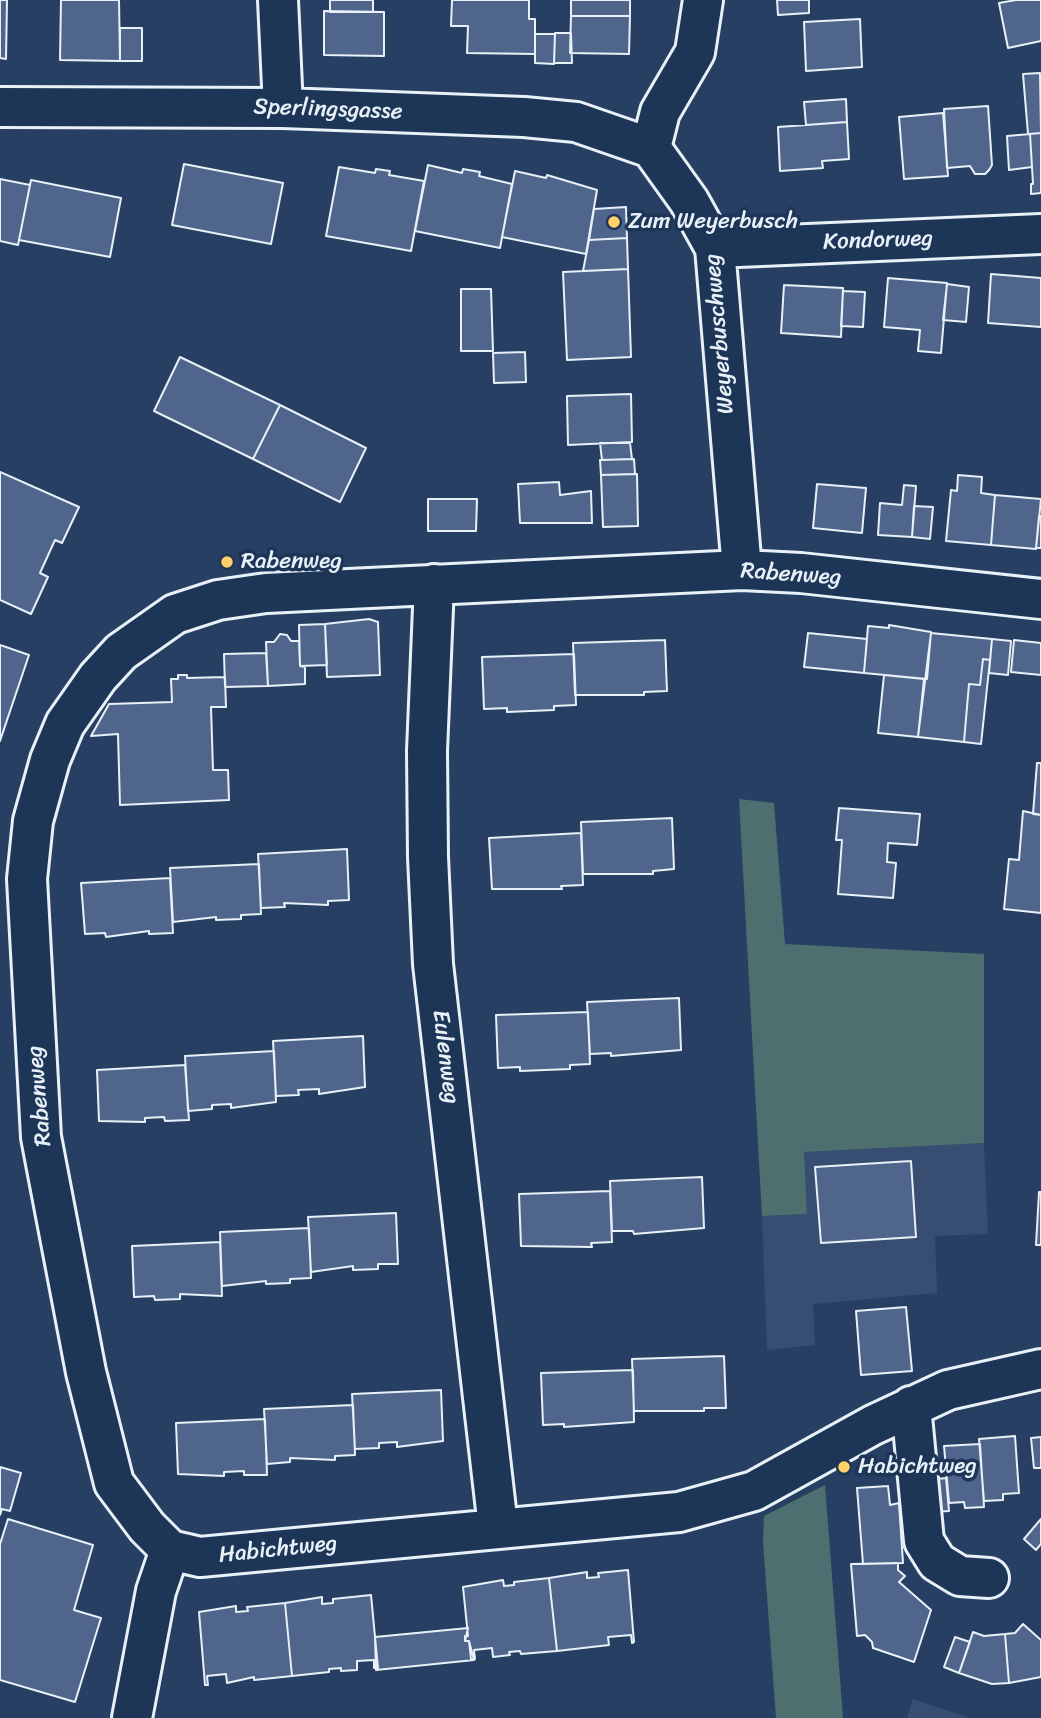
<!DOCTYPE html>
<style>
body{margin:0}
canvas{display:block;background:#273f62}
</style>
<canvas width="1041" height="1718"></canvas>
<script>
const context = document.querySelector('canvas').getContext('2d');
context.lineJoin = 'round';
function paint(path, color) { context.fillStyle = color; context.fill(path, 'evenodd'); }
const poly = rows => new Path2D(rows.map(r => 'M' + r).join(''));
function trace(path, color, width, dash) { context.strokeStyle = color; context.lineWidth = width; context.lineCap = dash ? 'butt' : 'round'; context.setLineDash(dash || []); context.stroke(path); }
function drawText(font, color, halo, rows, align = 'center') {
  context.font = font + ' Sriracha,sans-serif'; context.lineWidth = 7; context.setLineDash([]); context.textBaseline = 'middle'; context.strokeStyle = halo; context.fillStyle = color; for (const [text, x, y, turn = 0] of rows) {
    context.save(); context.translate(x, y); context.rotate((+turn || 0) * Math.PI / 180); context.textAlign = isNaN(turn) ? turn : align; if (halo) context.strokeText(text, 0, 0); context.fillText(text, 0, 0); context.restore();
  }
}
paint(poly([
 [984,1143,988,1234,935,1236,937,1293,813,1304,815,1345,767,1350,762,1216,807,1214,803,1152],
 [913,1699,969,1718,907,1718]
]), '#374d72');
paint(poly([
 [739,799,774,803,785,944,984,954,984,1143,804,1152,807,1214,762,1216],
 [825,1485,843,1718,776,1718,763,1542,764,1516]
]), '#4d6f6f');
const building = poly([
 [0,0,7,0,6,59,0,58,0,0],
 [61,0,119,0,120,61,60,60,61,0],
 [330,0,373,0,373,12,330,12,330,0],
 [452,0,529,0,529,19,535,19,535,54,467,53,468,26,451,26,452,0],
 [571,0,630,0,630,16,571,16,571,0],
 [777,0,809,0,809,13,778,15,777,0],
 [1016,0,1041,0,1041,41,1008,48,999,3,1016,0],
 [324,11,384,12,384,56,324,55,324,11],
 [571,16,630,16,629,54,570,53,571,16],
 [860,19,862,67,806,71,804,22,860,19],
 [120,28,142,28,142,61,120,61,120,28],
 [555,33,571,33,572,63,554,63,555,33],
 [535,34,555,34,554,64,535,63,535,34],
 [1040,73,1041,133,1028,134,1023,74,1040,73],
 [846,99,847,122,806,125,804,102,846,99],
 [988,106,992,165,989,170,985,174,975,174,970,166,947,168,944,109,988,106],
 [943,113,948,176,904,179,899,117,943,113],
 [847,122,849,159,822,161,823,168,780,171,778,127,847,122],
 [1041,133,1041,193,1031,194,1031,184,1033,184,1030,134,1041,133],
 [1030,134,1032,167,1009,170,1007,136,1030,134],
 [184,164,283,183,271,244,172,225,184,164],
 [428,165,462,173,463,169,480,172,479,176,512,184,500,248,415,231,428,165],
 [339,167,375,173,376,169,390,171,389,175,424,181,411,251,326,236,339,167],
 [515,171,546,178,547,175,597,190,586,254,502,237,515,171],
 [0,179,30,185,18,245,0,241,0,179],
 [31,180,121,198,110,257,19,240,31,180],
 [626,207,627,238,589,240,594,209,626,207],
 [627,238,628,269,583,271,589,240,627,238],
 [628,269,631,357,567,360,563,272,628,269],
 [991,274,1041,278,1041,327,988,323,991,274],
 [888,278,947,283,941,353,918,351,920,330,884,327,888,278],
 [947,284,969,287,966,322,943,320,947,284],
 [784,285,843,288,841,337,781,333,784,285],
 [461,289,491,289,493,351,461,351,461,289],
 [843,291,865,292,863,327,841,326,843,291],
 [525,352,526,382,494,383,493,353,525,352],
 [180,357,280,405,253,459,154,411,180,357],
 [631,394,632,442,568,445,567,396,631,394],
 [280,405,366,448,340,502,253,459,280,405],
 [600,443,630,443,632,459,602,460,600,443],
 [634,459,635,474,601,475,600,460,634,459],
 [0,472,79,507,62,543,55,540,40,573,48,577,31,614,0,600,0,472],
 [637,474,638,526,603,527,601,475,637,474],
 [958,475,982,477,981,493,995,495,991,545,946,541,951,490,957,491,958,475],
 [559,482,560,495,591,491,592,523,520,523,518,484,559,482],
 [817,484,866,488,862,533,813,528,817,484],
 [904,485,916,486,912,537,878,535,880,503,902,505,904,485],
 [995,495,1041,499,1036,549,991,545,995,495],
 [428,499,477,499,476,531,428,531,428,499],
 [914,506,933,507,930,539,912,537,914,506],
 [1039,516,1041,516,1041,548,1036,548,1039,516],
 [369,619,378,622,380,675,327,677,325,624,369,619],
 [325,624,327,665,300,666,299,625,325,624],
 [889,625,931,632,927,679,864,673,868,626,889,628,889,625],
 [808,633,867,639,864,673,804,667,808,633],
 [931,633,992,639,990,660,983,659,980,685,969,684,964,742,918,737,931,633],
 [280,634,287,635,291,641,299,641,300,666,305,667,305,684,268,686,266,642,274,642,280,634],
 [992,639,1011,641,1008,675,989,673,992,639],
 [665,640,667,691,644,692,644,695,575,695,573,643,665,640],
 [1014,640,1041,643,1041,675,1011,672,1014,640],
 [0,645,29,655,0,741,0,645],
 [266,653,268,686,225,687,224,654,266,653],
 [574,654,576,705,554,706,554,710,507,712,507,708,484,709,482,657,574,654],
 [983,659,990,660,981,744,964,742,969,684,980,685,983,659],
 [178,675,187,675,187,678,225,677,226,707,211,707,213,770,228,770,229,800,120,805,118,734,91,736,109,704,172,702,171,679,178,679,178,675],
 [884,675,924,679,918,737,878,733,884,675],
 [1037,763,1041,763,1041,815,1033,814,1037,763],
 [839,808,920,814,917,845,888,843,887,862,896,863,893,898,838,894,842,840,836,840,839,808],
 [1023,811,1041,815,1041,913,1004,909,1009,859,1019,860,1023,811],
 [672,818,674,869,653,871,653,874,583,874,581,822,672,818],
 [581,833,583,885,561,886,562,889,492,889,489,838,581,833],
 [347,849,349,900,328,901,328,905,284,903,285,907,261,908,258,854,347,849],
 [259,864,261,914,241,915,241,919,216,920,216,917,173,922,170,868,259,864],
 [170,878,173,933,149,934,149,931,106,937,105,933,85,934,81,883,170,878],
 [679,998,681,1050,611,1056,611,1053,590,1054,587,1002,679,998],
 [588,1012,590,1064,570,1065,570,1069,520,1071,520,1067,498,1068,496,1015,588,1012],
 [363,1036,365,1087,319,1094,319,1089,298,1090,299,1095,276,1096,273,1041,363,1036],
 [274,1051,276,1102,231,1108,231,1104,212,1105,212,1109,188,1111,185,1056,274,1051],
 [185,1065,189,1120,165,1121,164,1117,145,1118,145,1122,99,1121,97,1070,185,1065],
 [911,1161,916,1237,821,1243,815,1167,911,1161],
 [702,1177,704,1228,634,1234,633,1231,612,1231,610,1181,702,1177],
 [610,1191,612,1242,591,1243,592,1247,521,1246,519,1194,610,1191],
 [1039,1192,1041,1192,1041,1245,1036,1245,1039,1192],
 [396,1213,398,1264,378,1264,378,1269,353,1270,353,1266,311,1272,308,1217,396,1213],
 [309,1228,311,1278,290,1279,290,1283,266,1284,266,1281,222,1286,220,1232,309,1228],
 [220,1242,222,1296,180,1294,180,1299,155,1300,154,1296,134,1297,132,1246,220,1242],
 [906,1307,912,1371,861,1375,856,1311,906,1307],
 [724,1356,726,1408,704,1408,704,1411,634,1411,632,1359,724,1356],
 [633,1370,634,1422,564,1427,564,1424,543,1425,541,1373,633,1370],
 [441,1390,443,1441,397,1447,397,1442,379,1443,379,1448,355,1449,352,1394,441,1390],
 [353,1405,355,1455,335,1456,335,1460,290,1458,290,1462,267,1464,264,1409,353,1405],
 [265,1419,267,1475,244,1475,244,1471,224,1472,224,1476,178,1474,176,1423,265,1419],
 [1015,1436,1019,1493,1003,1494,1003,1500,984,1501,979,1439,1015,1436],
 [1041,1437,1041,1468,1034,1468,1031,1438,1041,1437],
 [980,1444,984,1507,965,1508,964,1502,949,1503,944,1446,980,1444],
 [0,1467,21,1473,10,1511,2,1509,0,1515,0,1467],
 [946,1478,949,1511,933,1512,930,1480,946,1478],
 [888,1486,890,1505,899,1503,903,1563,863,1564,857,1488,888,1486],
 [8,1519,93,1545,74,1610,101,1618,75,1702,0,1680,0,1544,8,1519],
 [1041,1519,1041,1544,1036,1550,1024,1539,1041,1519],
 [898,1563,898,1570,905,1576,899,1582,931,1610,914,1662,873,1648,872,1642,865,1635,857,1636,851,1564,898,1563],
 [628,1570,634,1642,632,1643,631,1635,608,1637,609,1645,557,1651,549,1578,587,1572,587,1578,599,1577,598,1573,628,1570],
 [549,1578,557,1651,521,1654,520,1651,509,1652,510,1655,493,1657,492,1648,474,1650,475,1659,471,1659,469,1641,465,1641,465,1636,468,1636,463,1587,503,1580,504,1586,514,1585,514,1582,549,1578],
 [371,1595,378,1668,374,1668,374,1660,357,1661,357,1670,341,1671,341,1668,329,1669,329,1672,292,1676,285,1603,322,1597,322,1604,333,1603,333,1599,371,1595],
 [285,1603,292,1676,254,1680,254,1677,227,1683,226,1674,207,1676,208,1685,205,1685,199,1612,236,1606,236,1612,248,1611,247,1607,285,1603],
 [1023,1624,1041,1640,1041,1677,1009,1683,1005,1634,1015,1633,1023,1624],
 [468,1628,465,1641,469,1641,474,1660,376,1670,375,1637,468,1628],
 [973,1632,984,1636,1005,1634,1009,1683,992,1684,959,1673,973,1632],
 [955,1637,970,1642,959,1673,944,1667,955,1637]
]);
paint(building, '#50658c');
trace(building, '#e8f1f8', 2);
const street = poly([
 [278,0,283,108],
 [703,0,695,52,660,112,651,148,689,201,715,248,742,570],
 [0,107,283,108,524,117,576,122,651,148],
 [715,248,1041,234],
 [434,584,427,751,428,857,433,964,498,1527],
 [911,1406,924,1541,937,1562,960,1576,989,1578],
 [170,1550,147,1527,114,1483,86,1372,41,1137,27,879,33,821,50,760,65,724,98,677,121,652,175,614,218,600,266,593,742,570,801,573,1041,599],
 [170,1550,200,1557,679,1512,754,1491,873,1425,948,1390,1041,1369],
 [132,1718,156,1591,170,1550]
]);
trace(street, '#e8f1f8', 44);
trace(street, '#1d3557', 38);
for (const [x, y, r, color] of [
 [614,222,7,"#ffd166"],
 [227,562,7,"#ffd166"],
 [844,1467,7,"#ffd166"]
]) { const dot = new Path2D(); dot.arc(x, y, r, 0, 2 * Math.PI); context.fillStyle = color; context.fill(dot); trace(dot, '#1d3557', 2.5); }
drawText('23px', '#e8f1f8', '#1d3557', [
 ["Sperlingsgasse",328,110,2],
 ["Kondorweg",878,241,-2],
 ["Weyerbuschweg",720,334,-95],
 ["Rabenweg",791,575,4],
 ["Eulenweg",445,1057,83],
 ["Rabenweg",40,1096,-95],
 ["Habichtweg",278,1550,-6]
]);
drawText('23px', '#e8f1f8', '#1d3557', [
 ["Zum Weyerbusch",628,222],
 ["Rabenweg",241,562],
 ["Habichtweg",858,1467]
], 'left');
</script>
